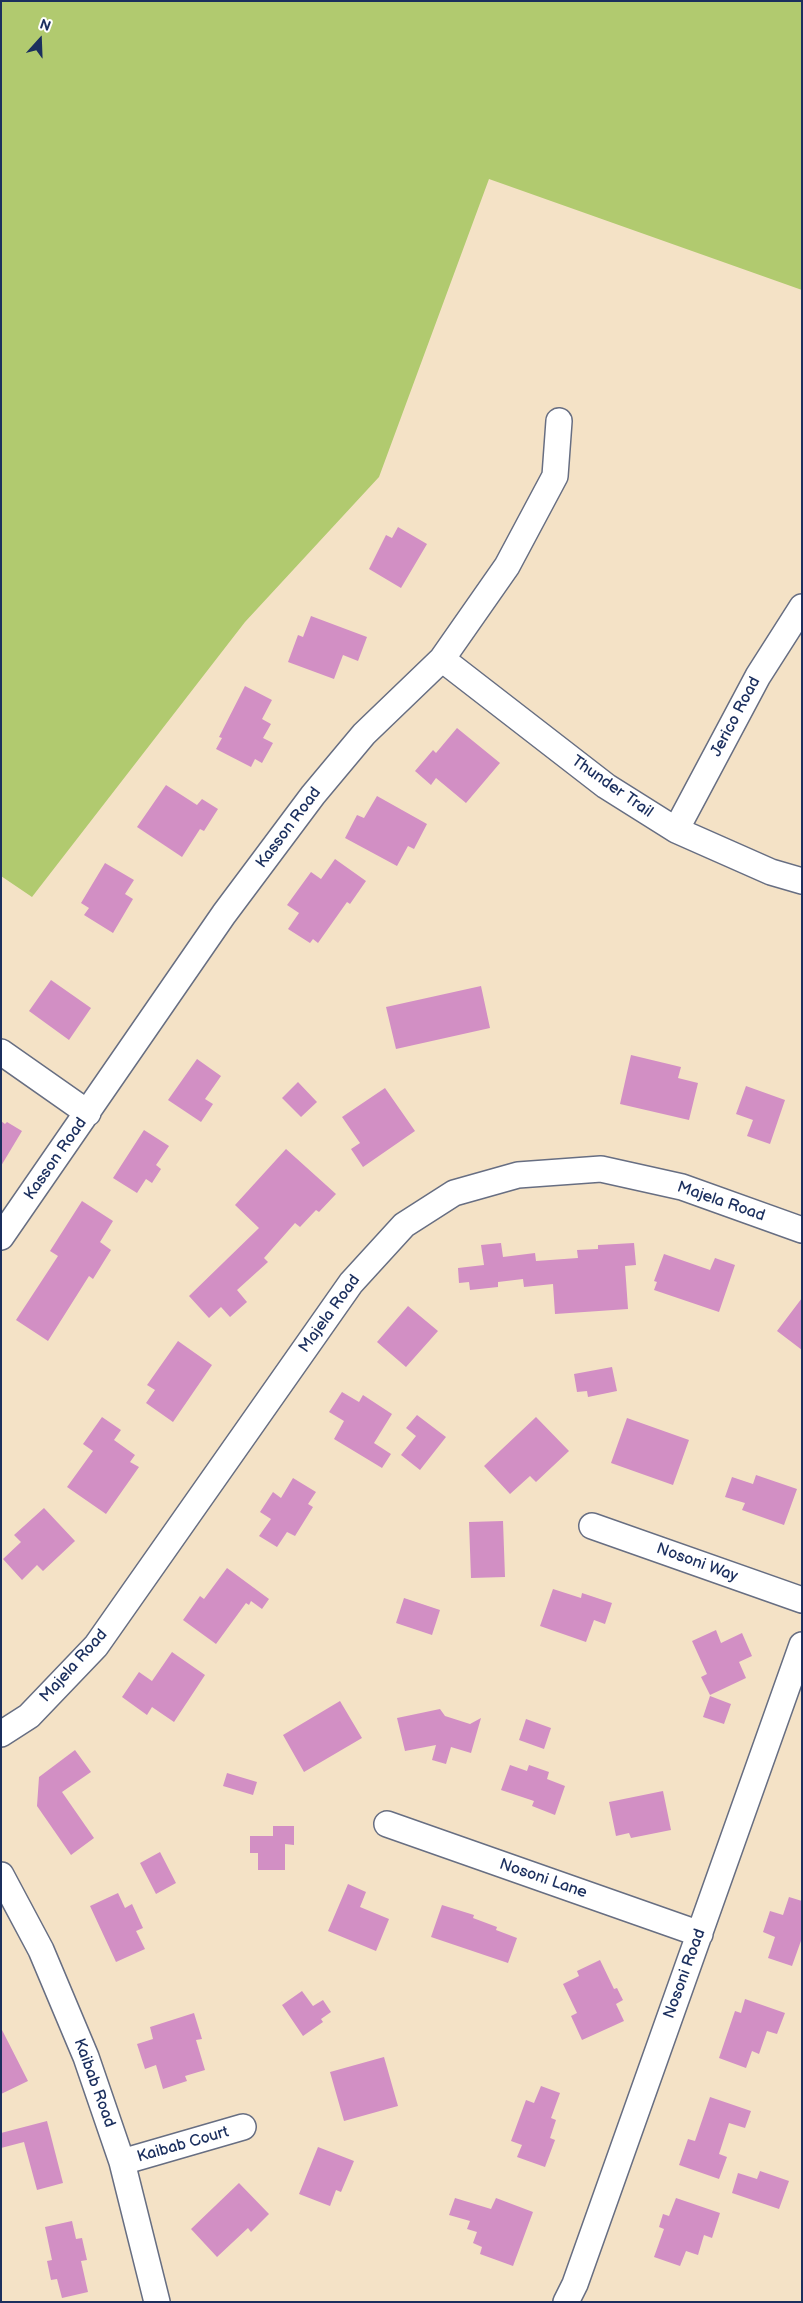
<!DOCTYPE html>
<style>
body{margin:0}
#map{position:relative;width:803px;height:2303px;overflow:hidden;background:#f4e2c6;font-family:"Balsamiq Sans",sans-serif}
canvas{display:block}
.frame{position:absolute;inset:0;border:2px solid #1b2f5e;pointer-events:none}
.north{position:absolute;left:15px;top:15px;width:50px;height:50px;-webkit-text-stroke:4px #fff;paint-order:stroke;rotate:20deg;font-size:14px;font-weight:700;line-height:20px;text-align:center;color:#1b2f5e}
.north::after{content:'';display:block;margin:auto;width:18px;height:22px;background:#1b2f5e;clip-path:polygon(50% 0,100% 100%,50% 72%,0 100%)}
</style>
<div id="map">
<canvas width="803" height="2303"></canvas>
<div class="frame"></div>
<div class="north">N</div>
</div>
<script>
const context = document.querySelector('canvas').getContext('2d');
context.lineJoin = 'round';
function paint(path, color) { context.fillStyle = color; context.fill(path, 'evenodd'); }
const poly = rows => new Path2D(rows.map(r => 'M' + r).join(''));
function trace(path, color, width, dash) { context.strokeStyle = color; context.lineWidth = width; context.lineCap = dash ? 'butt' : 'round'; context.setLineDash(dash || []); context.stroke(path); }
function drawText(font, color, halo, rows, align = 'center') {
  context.font = font + ' "Balsamiq Sans",sans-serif'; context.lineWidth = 4; context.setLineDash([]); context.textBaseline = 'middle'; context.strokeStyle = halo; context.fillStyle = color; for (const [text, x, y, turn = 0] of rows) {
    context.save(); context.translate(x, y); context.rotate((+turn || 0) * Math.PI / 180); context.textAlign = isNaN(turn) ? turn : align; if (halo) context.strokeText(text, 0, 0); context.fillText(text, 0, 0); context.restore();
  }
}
paint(poly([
 [1,1,802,1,802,290,489,179,379,477,245,622,32,897,1,876]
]), '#b1ca6f');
paint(poly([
 [398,527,427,544,401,588,369,569,386,535,392,538],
 [311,616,367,637,358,661,343,655,334,679,288,662,298,635,303,637],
 [245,686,272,700,262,719,271,724,263,738,273,743,262,763,255,759,251,767,216,749,222,738,219,737],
 [457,728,500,763,466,803,436,778,431,785,415,771,433,750,436,753],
 [166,785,197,805,202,799,218,809,204,831,200,829,182,857,137,827],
 [377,796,427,824,414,849,408,846,397,866,345,838,357,815,364,818],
 [335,859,366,881,350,904,347,902,318,943,313,939,310,943,288,929,299,913,287,905,311,872,321,879],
 [105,863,134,880,125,894,133,899,113,933,84,915,89,908,81,903],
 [51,980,91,1008,69,1040,29,1011],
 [481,986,490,1028,396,1049,386,1007],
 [631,1055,681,1067,678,1078,698,1083,689,1120,620,1104],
 [197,1059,221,1076,205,1099,213,1104,201,1122,168,1100],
 [298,1082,317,1102,301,1117,282,1098],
 [746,1086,785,1100,770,1144,747,1136,753,1120,736,1114],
 [385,1088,415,1131,363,1167,351,1149,360,1143,342,1117],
 [1,1121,5,1124,7,1122,22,1131,1,1166],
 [144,1130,169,1146,156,1165,161,1169,152,1183,146,1179,137,1193,113,1178],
 [286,1149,336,1194,319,1212,316,1210,300,1227,295,1223,264,1258,268,1262,237,1290,247,1302,230,1317,221,1307,209,1318,189,1296,259,1228,235,1205],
 [82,1201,113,1221,100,1242,111,1250,93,1279,89,1276,48,1341,16,1320,58,1256,50,1251],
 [501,1243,503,1257,535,1253,536,1261,578,1258,577,1250,598,1249,598,1245,634,1243,636,1265,625,1266,628,1309,555,1314,553,1284,524,1287,523,1279,498,1282,498,1287,470,1290,469,1282,459,1283,458,1268,484,1265,481,1245],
 [664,1254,710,1270,715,1258,735,1265,719,1312,654,1290,657,1282,654,1281],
 [802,1298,802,1350,777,1331],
 [408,1306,438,1331,406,1367,377,1342],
 [178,1341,212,1365,173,1422,146,1403,155,1390,147,1385],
 [612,1367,617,1391,588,1397,587,1391,577,1392,574,1374],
 [342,1392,359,1402,363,1395,392,1414,374,1443,391,1454,382,1468,334,1439,344,1421,329,1412],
 [417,1415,446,1437,420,1470,401,1455,416,1436,406,1428],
 [102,1417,121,1430,114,1440,135,1455,130,1462,139,1467,106,1514,67,1487,93,1451,83,1444],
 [536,1417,569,1451,536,1482,530,1476,510,1494,484,1466],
 [627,1418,689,1440,673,1485,611,1463],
 [756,1475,797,1489,784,1525,742,1510,745,1503,725,1497,732,1477,753,1484],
 [293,1478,316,1492,308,1504,313,1507,295,1536,287,1532,277,1547,259,1536,271,1519,260,1512,273,1492,281,1498],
 [44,1508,75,1541,43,1571,37,1565,22,1580,3,1559,21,1542,14,1535],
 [503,1521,505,1577,471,1578,469,1522],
 [227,1568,269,1599,262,1609,251,1601,249,1605,246,1603,216,1644,183,1620,200,1596,204,1599],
 [553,1589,581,1598,582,1593,612,1603,605,1624,594,1620,586,1642,540,1626],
 [404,1598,440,1610,432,1635,396,1623],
 [716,1630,721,1643,742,1633,752,1656,739,1662,746,1678,710,1695,701,1677,707,1674,692,1641],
 [172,1652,205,1675,174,1722,152,1707,147,1715,122,1697,139,1672,152,1681],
 [710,1696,731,1704,724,1724,703,1717],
 [340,1701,362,1738,304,1772,283,1735],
 [440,1709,445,1716,470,1724,481,1718,471,1753,451,1747,446,1764,432,1760,436,1745,405,1751,397,1718],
 [526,1719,551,1728,544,1749,519,1740],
 [75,1750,91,1772,62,1792,94,1838,71,1855,37,1806,39,1777],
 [510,1765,527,1771,529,1765,549,1772,547,1779,565,1786,555,1815,532,1806,534,1801,501,1790],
 [227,1773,257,1782,253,1795,223,1786],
 [663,1791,671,1830,631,1838,629,1833,616,1836,609,1802],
 [273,1826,294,1826,294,1845,285,1844,285,1870,258,1870,258,1853,250,1853,250,1836,273,1836],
 [160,1852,176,1883,156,1894,140,1863],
 [348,1884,366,1892,360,1907,389,1919,376,1951,328,1931],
 [118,1893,125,1908,132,1904,143,1928,136,1931,145,1949,116,1962,90,1906],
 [789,1897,802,1901,802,1938,792,1966,768,1958,775,1937,763,1932,770,1911,783,1915],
 [442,1905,474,1915,473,1918,497,1927,496,1930,517,1938,508,1963,431,1937],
 [600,1960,614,1989,617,1988,623,2000,616,2004,624,2021,582,2040,571,2016,577,2013,563,1984,579,1976,577,1971],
 [302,1991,313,2006,323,2000,331,2012,321,2019,323,2022,303,2036,282,2005],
 [745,1999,785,2013,777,2034,767,2031,759,2054,752,2051,746,2068,719,2058,735,2011,741,2013],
 [194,2013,202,2039,196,2040,205,2070,185,2076,187,2081,163,2089,156,2065,145,2069,137,2044,153,2039,150,2027],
 [1,2028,28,2081,1,2094],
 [384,2057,398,2106,344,2121,330,2072],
 [541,2086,560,2093,551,2118,556,2120,550,2138,555,2140,545,2167,517,2157,522,2145,511,2141,526,2100,534,2103],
 [710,2097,751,2111,745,2128,729,2123,719,2154,727,2157,719,2179,679,2165,688,2139,695,2141],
 [47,2121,63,2183,37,2190,24,2142,1,2148,1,2133],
 [318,2147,354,2161,341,2192,336,2190,330,2206,299,2194],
 [760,2171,789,2181,779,2209,732,2193,738,2173,757,2179],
 [239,2183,269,2214,251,2232,248,2228,217,2257,191,2229],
 [455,2198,491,2209,496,2198,533,2212,513,2266,480,2254,482,2247,473,2243,477,2232,467,2229,470,2221,449,2215],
 [676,2198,720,2213,712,2238,704,2235,698,2255,686,2251,680,2266,654,2257,664,2229,659,2227,663,2214,669,2216],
 [72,2221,76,2239,82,2238,87,2260,81,2261,88,2292,62,2298,57,2279,51,2280,47,2261,52,2260,45,2227]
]), '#d28fc4');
const minor = poly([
 [442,659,606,786,676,830,771,872,802,881],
 [676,830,758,676,802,607],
 [1,1052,88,1113],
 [1,1237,224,914,313,795,364,734,442,659,507,566,555,476,559,421],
 [592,1526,802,1600],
 [1,1734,29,1716,96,1646,351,1283,404,1225,454,1193,518,1175,601,1169,682,1187,802,1230],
 [387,1824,700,1934],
 [1,1875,41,1950,86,2057,122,2162,157,2302],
 [122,2162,243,2127],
 [566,2302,575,2284,802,1645]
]);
trace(minor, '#676e82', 28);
trace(minor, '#fff', 25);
drawText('16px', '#1b2f5e', '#fff', [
 ["Jerico Road",736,717,-62],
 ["Thunder Trail",612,787,35],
 ["Kasson Road",289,828,-53],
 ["Kasson Road",56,1159,-55],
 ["Majela Road",721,1202,19],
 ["Majela Road",330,1314,-54],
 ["Nosoni Way",697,1563,20],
 ["Majela Road",74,1666,-48],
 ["Nosoni Lane",543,1879,19],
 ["Nosoni Road",685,1974,-70],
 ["Kaibab Road",94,2083,70],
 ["Kaibab Court",183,2145,-16]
]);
</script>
